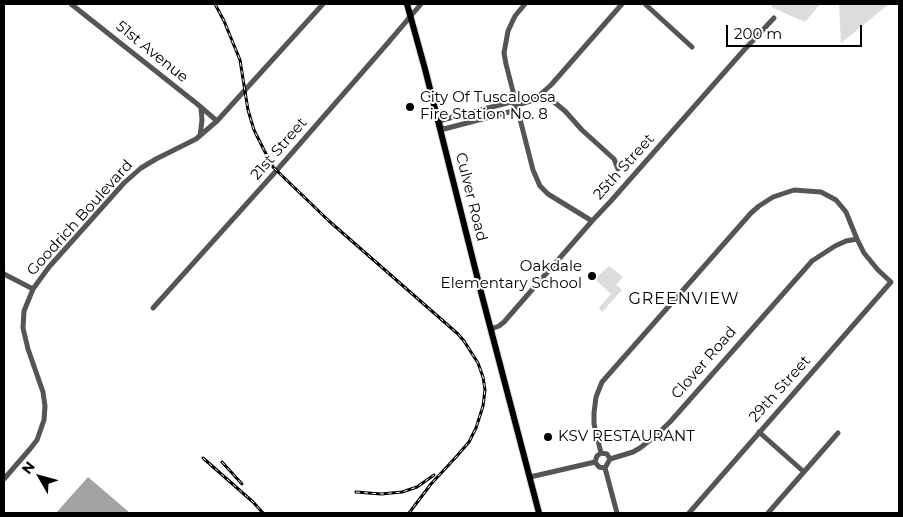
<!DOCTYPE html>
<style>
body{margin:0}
#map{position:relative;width:903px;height:517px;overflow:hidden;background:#fff;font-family:Montserrat,sans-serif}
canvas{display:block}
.frame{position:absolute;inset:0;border:5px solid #000;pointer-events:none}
.north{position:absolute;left:15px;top:452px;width:50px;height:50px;-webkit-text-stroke:4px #fff;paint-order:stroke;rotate:308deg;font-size:14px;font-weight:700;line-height:20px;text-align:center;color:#000}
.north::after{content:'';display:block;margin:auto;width:18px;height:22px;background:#000;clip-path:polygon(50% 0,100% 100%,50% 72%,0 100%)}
.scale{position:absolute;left:726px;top:25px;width:136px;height:22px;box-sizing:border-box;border:2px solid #000;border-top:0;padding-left:6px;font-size:15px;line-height:18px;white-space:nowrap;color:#000;-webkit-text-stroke:4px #fff;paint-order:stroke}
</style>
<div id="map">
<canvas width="903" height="517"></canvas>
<div class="frame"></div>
<div class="north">N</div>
<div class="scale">200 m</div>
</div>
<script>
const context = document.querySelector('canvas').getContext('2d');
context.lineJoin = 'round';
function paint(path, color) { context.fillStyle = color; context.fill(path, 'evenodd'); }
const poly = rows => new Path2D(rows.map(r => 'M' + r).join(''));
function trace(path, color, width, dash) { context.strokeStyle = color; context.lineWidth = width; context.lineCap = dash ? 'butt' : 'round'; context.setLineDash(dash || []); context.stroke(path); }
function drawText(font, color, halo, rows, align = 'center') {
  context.font = font + ' Montserrat,sans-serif'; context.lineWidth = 4; context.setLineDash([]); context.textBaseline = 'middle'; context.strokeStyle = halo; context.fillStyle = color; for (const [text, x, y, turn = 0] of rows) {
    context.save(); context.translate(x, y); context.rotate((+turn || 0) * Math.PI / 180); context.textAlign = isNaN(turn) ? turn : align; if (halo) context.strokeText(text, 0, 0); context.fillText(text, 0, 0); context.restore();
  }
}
paint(poly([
 [773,4,820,4,805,22,771,7],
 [839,4,889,4,841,43],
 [609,266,623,277,616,285,622,290,602,312,599,308,611,294,595,279]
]), '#dcdcdc');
paint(poly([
 [88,477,130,513,56,513]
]), '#a3a3a3');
const major = poly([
 [407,4,425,69,481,292,539,513]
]);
trace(major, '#dbdbdb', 8);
trace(poly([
 [71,4,196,103,217,121],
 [525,4,515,16,508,31,504,53,506,64,533,170,540,186,548,194,592,221],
 [645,4,692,47],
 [543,93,565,111,582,130,614,159,618,169],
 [517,105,514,110,509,112,444,129,439,125,442,120,511,102,517,105,534,100,551,85,622,4],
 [200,136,202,120,201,108],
 [4,274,33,289],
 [153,308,277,170,387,44,421,4],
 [491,329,499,326,504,322,592,221,610,202,744,50,774,18],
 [759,432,804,472],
 [601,453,594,424,594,413,596,397,602,382,751,213,759,206,773,197,794,190,821,192,836,200,846,212,857,239,864,253,878,270,891,282,689,513],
 [601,453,607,454,610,459,605,468,599,467,595,462,597,456,601,453],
 [610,459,633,452,640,448,654,437,670,422,812,261,835,246,846,241,857,239],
 [605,468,617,513],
 [530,477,595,462],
 [4,479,30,449,37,440,44,420,45,406,43,392,28,349,23,328,24,311,33,289,49,267,124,183,141,168,156,159,196,139,217,121,323,4],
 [768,513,838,433]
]), '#555', 5);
trace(major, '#000', 6);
const rail = poly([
 [215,4,224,21,240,60,248,110,254,130,264,150,273,167,329,221,458,334,464,341,478,363,483,377,485,390,483,406,476,428,469,442,456,457,431,484,409,513],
 [203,458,253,502,263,513],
 [222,462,242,484],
 [356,492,381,494,402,492,417,487,434,475]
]);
trace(rail, '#000', 3);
trace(rail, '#fff', 1, [4]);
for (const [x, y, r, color] of [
 [410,107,5,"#000"],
 [592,276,5,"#000"],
 [548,437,5,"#000"]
]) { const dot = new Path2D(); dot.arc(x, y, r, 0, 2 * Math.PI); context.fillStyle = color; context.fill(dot); trace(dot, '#fff', 2); }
drawText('15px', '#000', '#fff', [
 ["51st Avenue",152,52,39],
 ["21st Street",279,149,-49],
 ["25th Street",624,167,-48],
 ["Culver Road",471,197,76],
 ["Goodrich Boulevard",80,218,-48],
 ["Clover Road",704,363,-49],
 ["29th Street",780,389,-48]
]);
drawText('15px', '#000', '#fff', [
 ["City Of Tuscaloosa",420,98],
 ["Fire Station No. 8",420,115],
 ["Oakdale",582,267,"right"],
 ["Elementary School",582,284,"right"],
 ["KSV RESTAURANT",558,437]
], 'left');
context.letterSpacing = '1px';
drawText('16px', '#000', '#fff', [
 ["GREENVIEW",684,299]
]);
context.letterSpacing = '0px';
</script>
